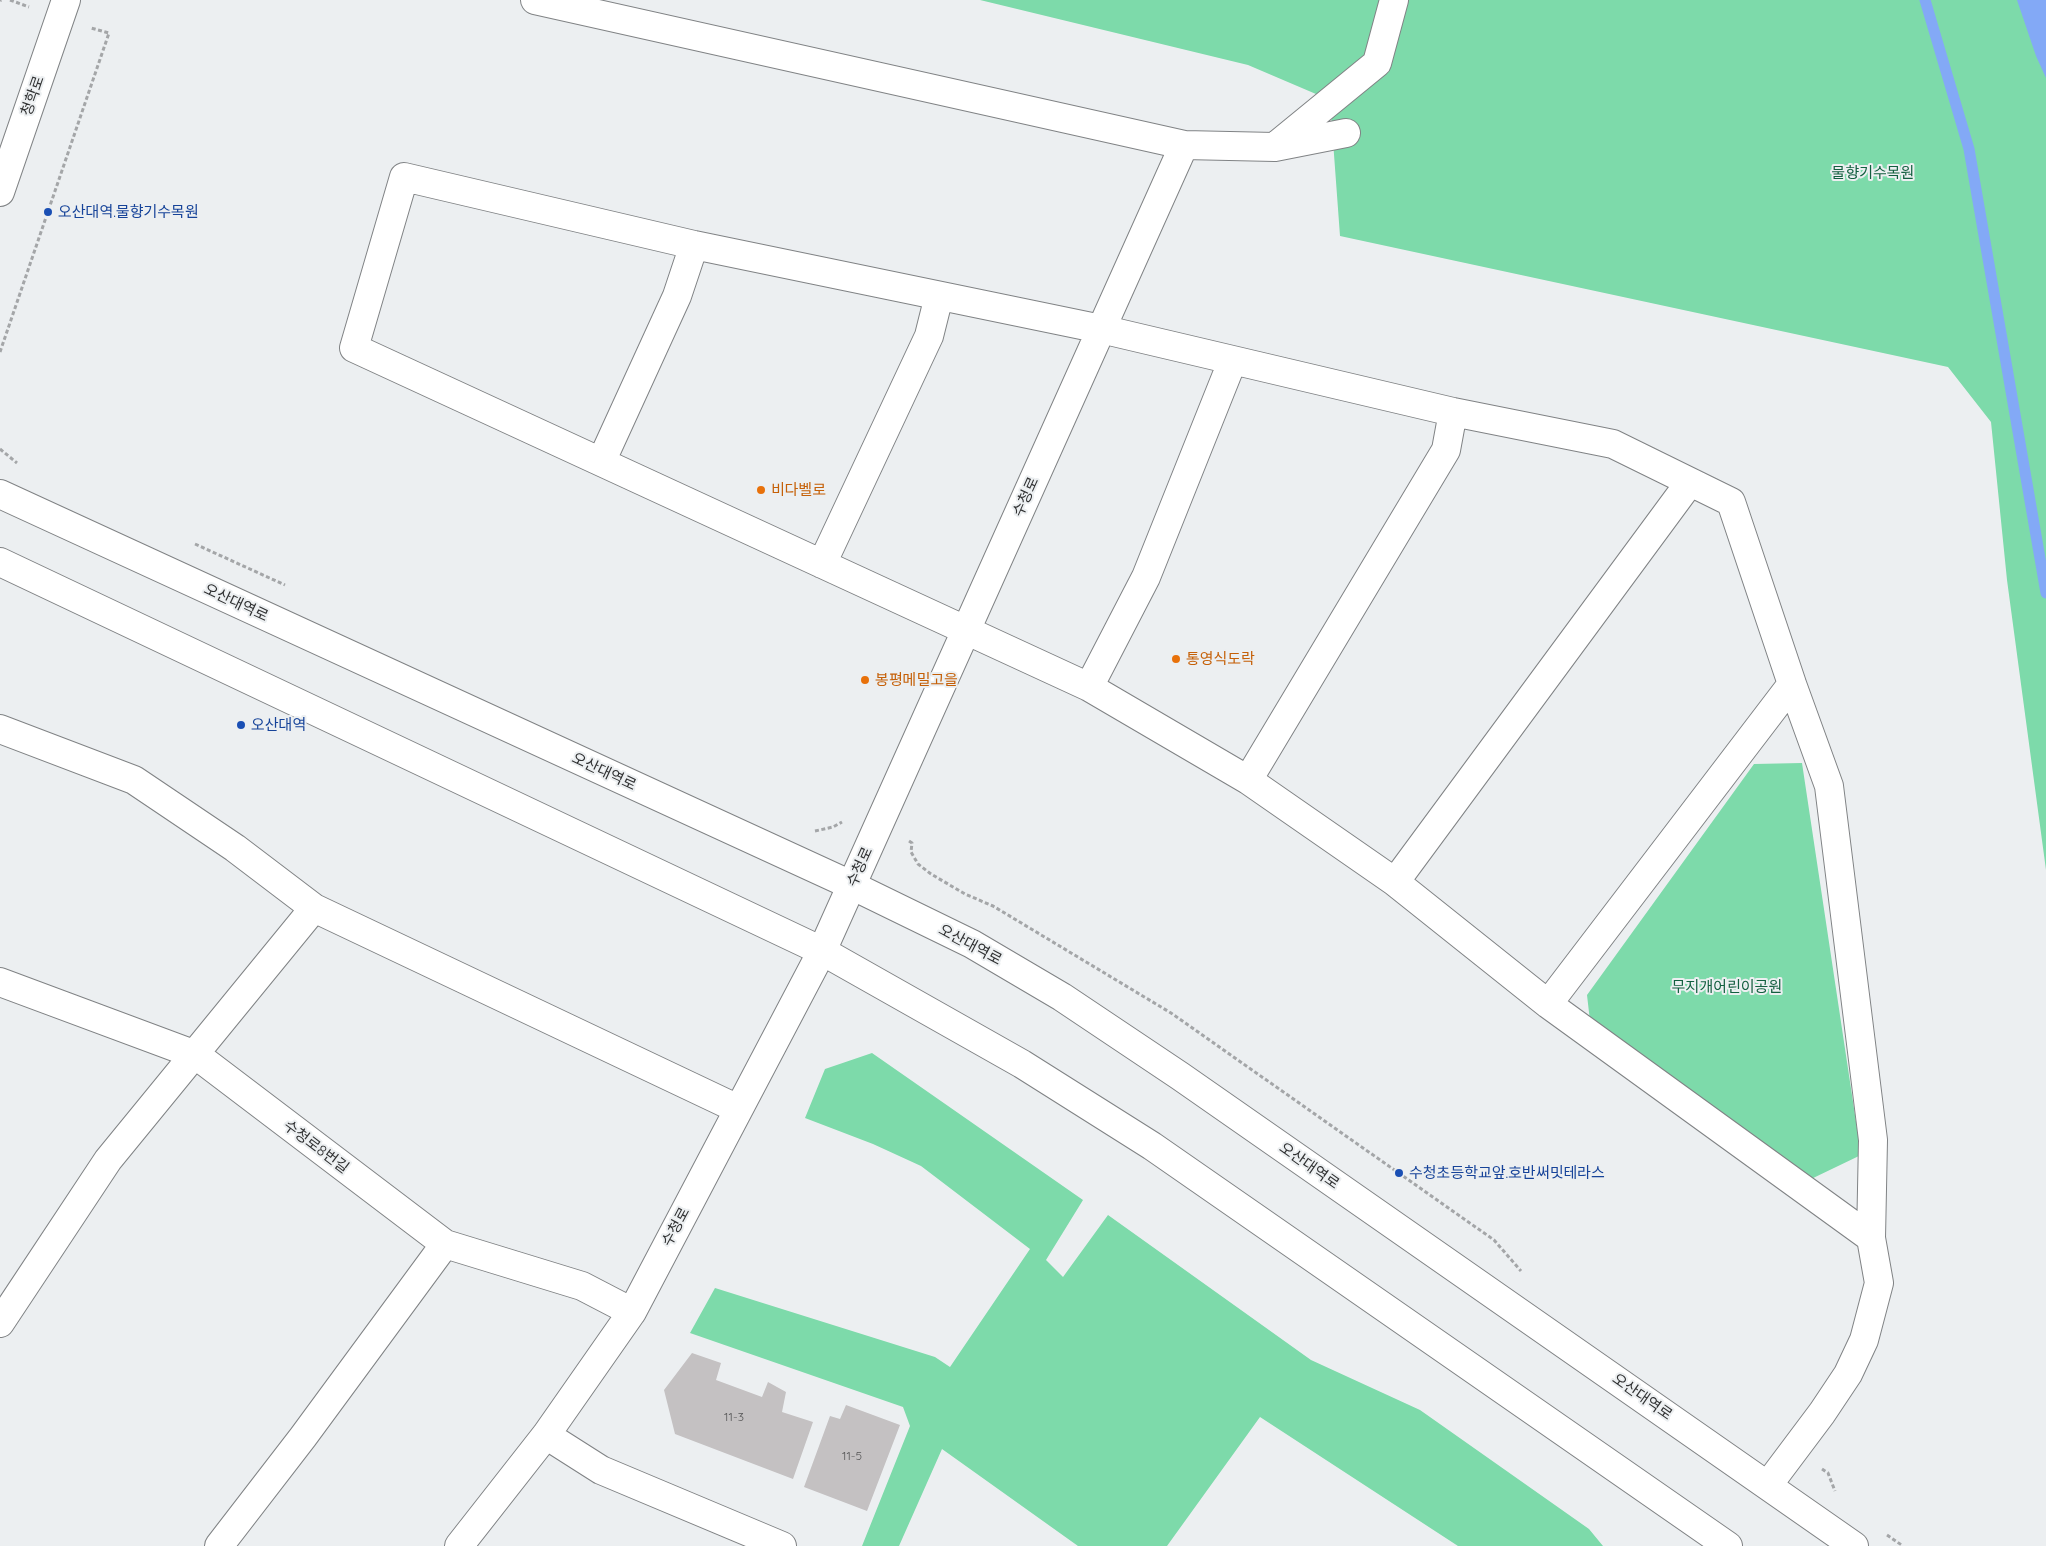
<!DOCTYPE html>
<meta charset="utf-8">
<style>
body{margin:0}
canvas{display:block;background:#eceff1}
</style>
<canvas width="2046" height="1546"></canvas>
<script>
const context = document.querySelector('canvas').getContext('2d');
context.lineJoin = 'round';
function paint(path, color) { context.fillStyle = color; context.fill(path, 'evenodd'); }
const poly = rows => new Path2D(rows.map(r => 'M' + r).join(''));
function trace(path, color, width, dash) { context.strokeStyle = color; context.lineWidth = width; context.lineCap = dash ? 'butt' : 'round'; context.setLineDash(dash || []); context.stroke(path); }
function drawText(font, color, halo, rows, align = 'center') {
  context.font = font + ' Quicksand,"Noto Sans KR",sans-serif'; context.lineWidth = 4; context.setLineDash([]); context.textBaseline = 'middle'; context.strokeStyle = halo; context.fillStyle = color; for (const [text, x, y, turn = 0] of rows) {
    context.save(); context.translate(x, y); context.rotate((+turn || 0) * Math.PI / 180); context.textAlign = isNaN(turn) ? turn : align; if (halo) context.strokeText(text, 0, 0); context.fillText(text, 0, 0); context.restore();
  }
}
paint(poly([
 [980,0,2046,0,2046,870,2007,580,1991,422,1948,367,1340,236,1330,100,1248,65],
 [1802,763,1861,1155,1809,1180,1590,1021,1587,995,1754,764],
 [872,1053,1083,1200,1046,1260,1063,1277,1108,1215,1311,1360,1420,1410,1589,1529,1603,1546,1458,1546,1260,1417,1167,1546,1078,1546,942,1449,899,1546,862,1546,910,1426,903,1407,690,1333,715,1288,935,1357,950,1367,1030,1249,921,1166,873,1144,805,1118,825,1069]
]), '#7ddaaa');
paint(poly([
 [2017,0,2046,0,2046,78,2036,56]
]), '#83a9f6');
trace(poly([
 [1925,0,1969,149,2046,593]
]), '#83a9f6', 11);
paint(poly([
 [692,1353,721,1363,716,1380,762,1397,768,1382,786,1392,782,1412,813,1422,793,1479,675,1434,664,1390],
 [846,1405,900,1425,867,1511,804,1487,830,1416,840,1419]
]), '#c4c1c2');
const minor = poly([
 [535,0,1184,145,1275,147,1346,133],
 [1278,144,1377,63,1394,0],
 [0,192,66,0],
 [602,460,677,296,694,245],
 [822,564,929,336,939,296],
 [1089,687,1146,577,1232,362],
 [0,729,134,780,235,848,314,908,738,1109],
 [1248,780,1446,450,1453,412],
 [1395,882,1690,482],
 [0,982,196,1055,445,1244,582,1286,632,1312],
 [1548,1004,1792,684],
 [0,1323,108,1160,314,908],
 [546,1435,601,1470,782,1546],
 [1768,1485,1822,1413,1848,1374,1864,1340,1879,1283,1871,1238,1873,1140,1829,786,1792,684,1731,502,1613,444,1453,412,1101,329,694,245,404,177,354,348,1089,687,1248,780,1395,882,1548,1004,1871,1238],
 [219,1546,303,1437,445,1244],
 [459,1546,546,1435,632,1312,822,951,1184,145]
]);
const major = poly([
 [0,494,851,885,972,944,1062,997,1180,1076,1854,1546],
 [0,562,822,951,1022,1064,1152,1146,1728,1546]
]);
trace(minor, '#808385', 30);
trace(major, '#808385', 30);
trace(poly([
 [10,0,29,7],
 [0,1,1,0],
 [0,352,109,33,91,28],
 [0,449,17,463],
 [195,544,285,585],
 [815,831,833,827,842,822],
 [909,841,912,843,911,852,918,864,931,874,965,894,993,906,1171,1013,1494,1240,1521,1271],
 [1822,1469,1828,1473,1835,1491],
 [1887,1535,1903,1546]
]), '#a4a6a8', 3, [4, 2.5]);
trace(minor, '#fff', 28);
trace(major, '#fff', 28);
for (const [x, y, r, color] of [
 [48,212,5,"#1a4fb4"],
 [761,490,5,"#e8710a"],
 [1176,659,5,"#e8710a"],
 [865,680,5,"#e8710a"],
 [241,725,5,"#1a4fb4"],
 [1399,1173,5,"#1a4fb4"]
]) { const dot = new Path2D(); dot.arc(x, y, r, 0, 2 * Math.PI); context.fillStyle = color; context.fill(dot); trace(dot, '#eceff1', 2); }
drawText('12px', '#555556', null, [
 ["11-3",734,1417],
 ["11-5",852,1456]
]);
drawText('15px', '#303132', '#eceff1', [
 ["청학로",33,96,-71],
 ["수청로",1026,497,-66],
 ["오산대역로",236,603,25],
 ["오산대역로",604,772,25],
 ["수청로",860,867,-66],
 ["오산대역로",970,945,28],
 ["수청로8번길",316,1147,37],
 ["오산대역로",1309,1166,35],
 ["수청로",676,1227,-62],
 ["오산대역로",1642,1397,35]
]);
drawText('15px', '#125f3f', '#eceff1', [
 ["물향기수목원",1873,173],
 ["무지개어린이공원",1727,987]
]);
drawText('15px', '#164399', '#eceff1', [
 ["오산대역.물향기수목원",58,212],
 ["오산대역",251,725],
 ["수청초등학교앞.호반써밋테라스",1409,1173]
], 'left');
drawText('15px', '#c56008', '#eceff1', [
 ["비다벨로",771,490],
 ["통영식도락",1186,659],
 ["봉평메밀고을",875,680]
], 'left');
</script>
